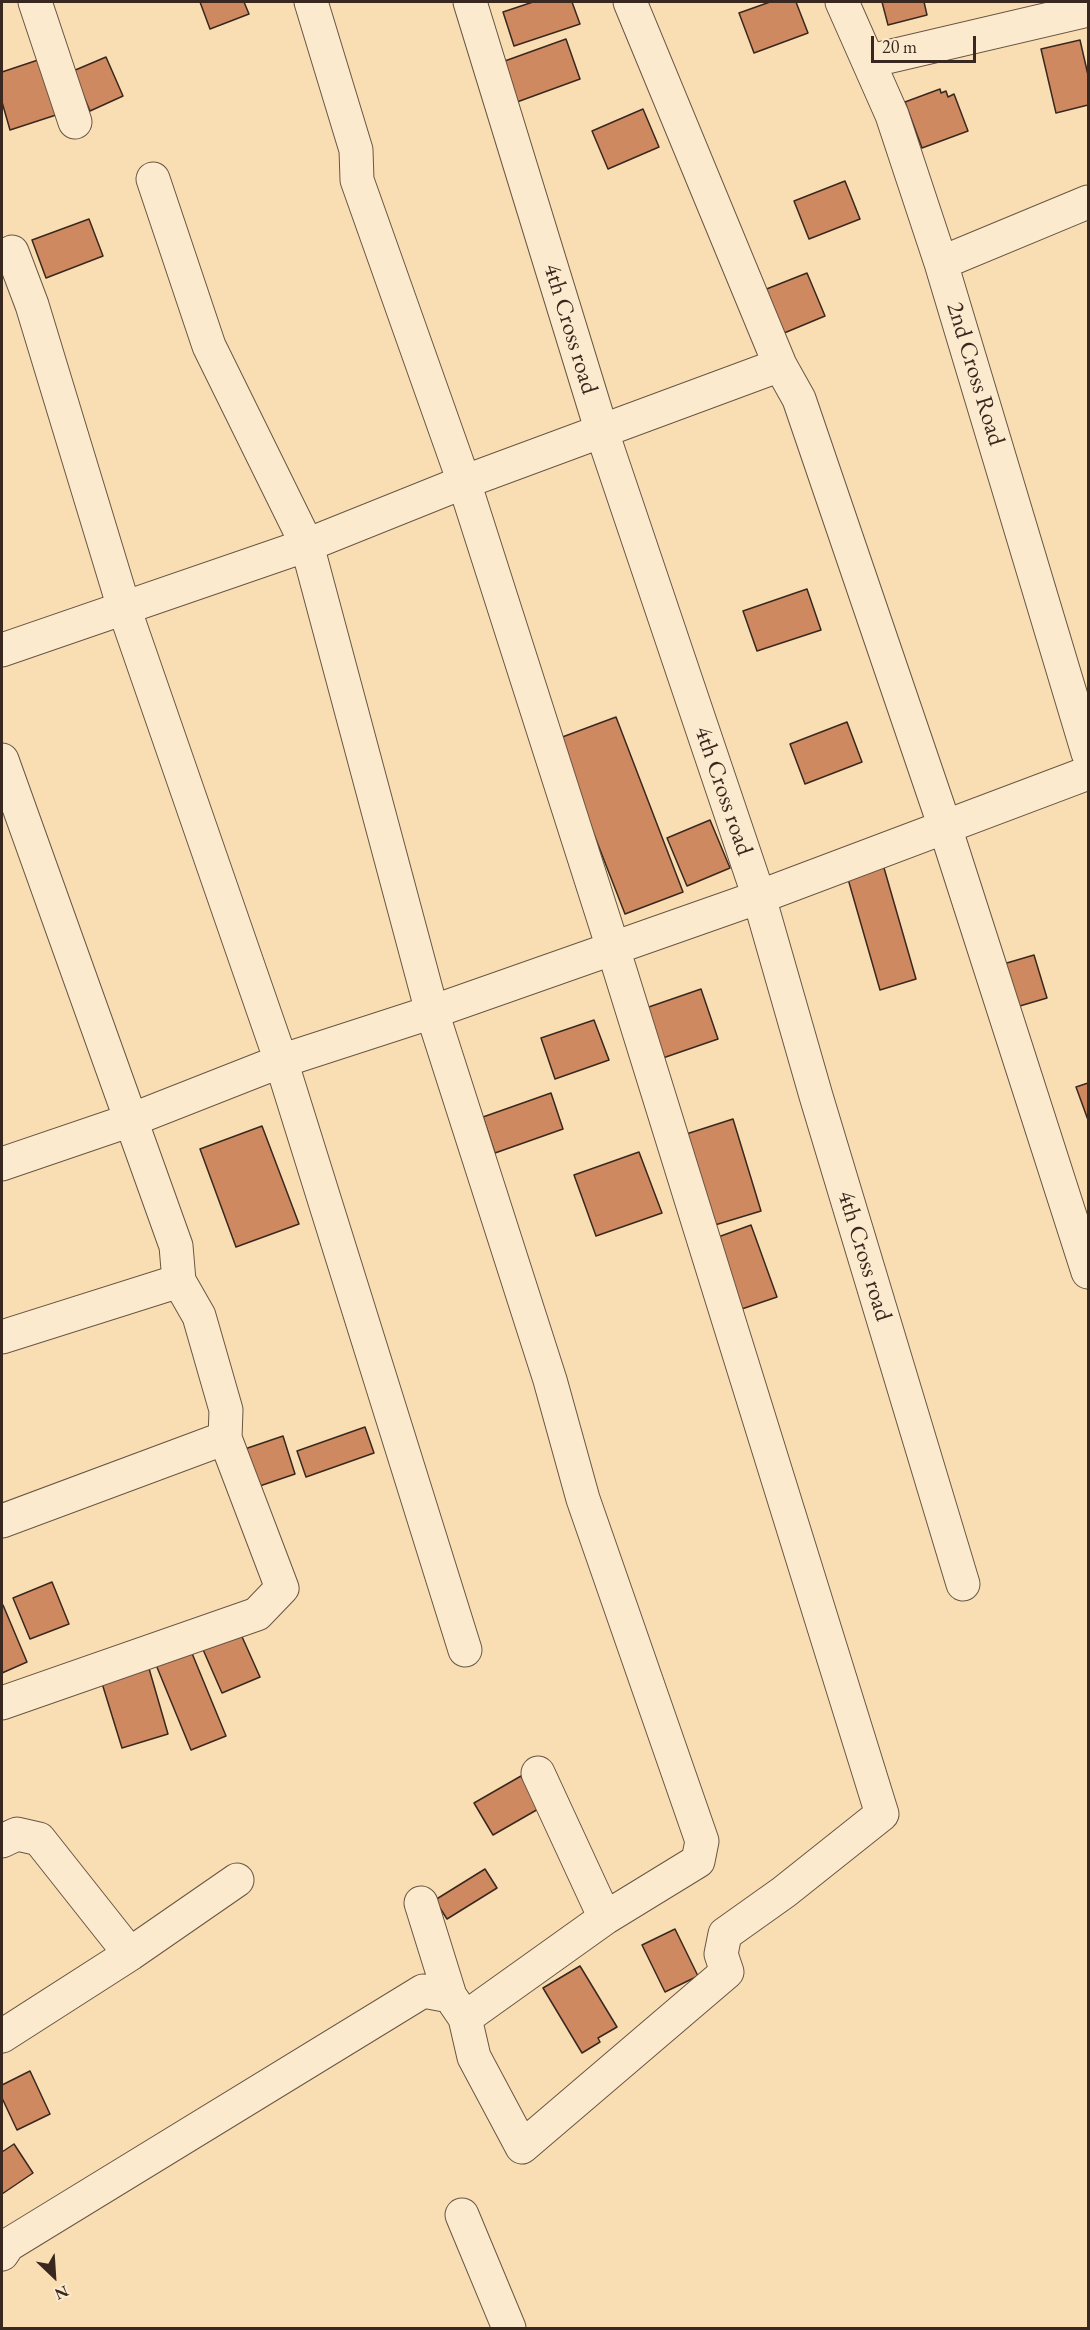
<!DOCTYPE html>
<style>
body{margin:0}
#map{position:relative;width:1090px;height:2330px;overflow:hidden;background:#fadeb3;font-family:"EB Garamond",serif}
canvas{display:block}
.frame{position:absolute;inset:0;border:3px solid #38281f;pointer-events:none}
.north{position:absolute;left:24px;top:2246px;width:60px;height:60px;-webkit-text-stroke:4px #fceace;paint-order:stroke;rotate:155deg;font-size:16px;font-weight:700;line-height:24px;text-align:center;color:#38281f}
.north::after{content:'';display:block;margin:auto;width:21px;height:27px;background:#38281f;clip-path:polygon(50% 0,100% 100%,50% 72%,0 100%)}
.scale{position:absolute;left:871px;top:36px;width:105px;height:27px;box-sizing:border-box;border:3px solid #38281f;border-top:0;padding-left:8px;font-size:18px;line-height:21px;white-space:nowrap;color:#38281f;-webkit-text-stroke:4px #fceace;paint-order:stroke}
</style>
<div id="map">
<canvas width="1090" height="2330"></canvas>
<div class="frame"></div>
<div class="north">N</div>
<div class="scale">20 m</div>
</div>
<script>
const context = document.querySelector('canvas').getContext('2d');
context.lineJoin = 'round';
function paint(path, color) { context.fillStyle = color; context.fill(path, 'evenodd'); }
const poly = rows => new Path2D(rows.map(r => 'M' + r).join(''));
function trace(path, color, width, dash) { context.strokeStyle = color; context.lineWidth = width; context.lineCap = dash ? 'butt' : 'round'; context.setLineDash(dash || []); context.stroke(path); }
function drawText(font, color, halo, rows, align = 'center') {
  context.font = font + ' "EB Garamond",serif'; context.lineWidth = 4.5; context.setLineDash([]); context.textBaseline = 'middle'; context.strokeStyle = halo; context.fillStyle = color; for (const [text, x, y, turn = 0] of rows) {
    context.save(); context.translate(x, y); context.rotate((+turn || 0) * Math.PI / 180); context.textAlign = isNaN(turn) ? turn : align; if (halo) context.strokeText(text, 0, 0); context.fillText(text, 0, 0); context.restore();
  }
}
const building = poly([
 [200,2,244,2,249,14,210,29,200,2],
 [533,2,572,2,580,24,514,46,503,12,533,2],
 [770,2,796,2,808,33,754,53,739,13,770,2],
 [882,2,924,2,927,15,888,25,882,2],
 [566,39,580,79,517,102,502,62,566,39],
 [1080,40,1088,75,1088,105,1056,113,1041,49,1080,40],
 [106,57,123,96,90,111,73,71,106,57],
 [38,60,56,115,10,130,2,102,2,72,38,60],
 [940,89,941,93,946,91,948,97,954,94,968,131,922,148,905,102,940,89],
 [643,109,659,147,608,169,592,131,643,109],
 [845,181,860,219,809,239,794,201,845,181],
 [89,219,103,256,46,278,32,240,89,219],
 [807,273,825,316,777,336,759,292,807,273],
 [807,589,821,630,757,651,743,611,807,589],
 [616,717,683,892,625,914,557,739,616,717],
 [847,722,862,762,805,784,790,744,847,722],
 [710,820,730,868,687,886,667,838,710,820],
 [882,861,916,979,880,990,846,872,882,861],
 [1034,955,1047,998,1013,1008,1000,965,1034,955],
 [701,989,718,1039,660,1059,643,1009,701,989],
 [594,1020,609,1060,555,1079,541,1038,594,1020],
 [1088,1083,1088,1120,1076,1087,1088,1083],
 [551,1093,563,1129,495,1153,483,1117,551,1093],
 [733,1119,761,1211,705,1228,677,1137,733,1119],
 [262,1126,299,1224,236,1247,200,1149,262,1126],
 [639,1152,662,1213,596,1236,574,1175,639,1152],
 [751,1225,777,1297,736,1311,710,1240,751,1225],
 [365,1427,374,1453,306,1477,297,1451,365,1427],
 [283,1436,295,1474,248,1490,236,1452,283,1436],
 [52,1582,69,1624,30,1639,13,1598,52,1582],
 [3,1605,27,1662,2,1673,2,1606,3,1605],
 [239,1630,260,1677,222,1693,201,1645,239,1630],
 [189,1646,226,1736,191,1750,154,1660,189,1646],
 [148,1665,168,1734,122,1748,101,1680,148,1665],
 [521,1776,540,1808,493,1835,474,1803,521,1776],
 [485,1869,497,1888,447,1919,435,1900,485,1869],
 [675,1929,698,1976,665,1992,642,1945,675,1929],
 [580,1966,617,2027,598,2038,600,2042,582,2053,543,1988,580,1966],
 [30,2071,50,2114,17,2130,2,2098,2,2085,30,2071],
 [14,2144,33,2173,2,2194,2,2152,14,2144]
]);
paint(building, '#cf8960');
trace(building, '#38281f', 1.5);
const street = poly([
 [35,2,75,122],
 [311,2,356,150,357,180,464,482,613,948,882,1814,784,1892,725,1934,721,1954,727,1972,522,2147,474,2057,465,2018],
 [470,2,602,432,759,897,816,1096,963,1584],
 [630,2,780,365,799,399,945,827,1088,1272],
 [842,2,892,115,941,263,1088,753],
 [870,61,1088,10],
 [153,179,209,346,307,545,432,1012,550,1380,583,1499,702,1841,698,1861,605,1918],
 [12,252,32,305,124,608,281,1061,465,1650],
 [941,263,1088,202],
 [2,650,307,545,464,482,780,365],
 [2,760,176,1246,179,1281,199,1316,226,1410,225,1438,282,1588,257,1614,2,1703],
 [2,1164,131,1120,281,1061,432,1012,759,897,1088,773],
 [2,1337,179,1281],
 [2,1521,225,1438],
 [2,1841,17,1834,39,1839,130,1954,2,2036],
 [421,1903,450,1996],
 [130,1954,237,1880],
 [462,2215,509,2328],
 [2,2254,8,2245,423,1991,450,1996,465,2018,605,1918,538,1773]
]);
trace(street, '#685644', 35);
trace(street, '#fceace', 33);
drawText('24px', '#38281f', '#fceace', [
 ["4th Cross road",570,329,73],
 ["2nd Cross Road",975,374,73],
 ["4th Cross road",723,791,71],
 ["4th Cross road",864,1256,73]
]);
</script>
